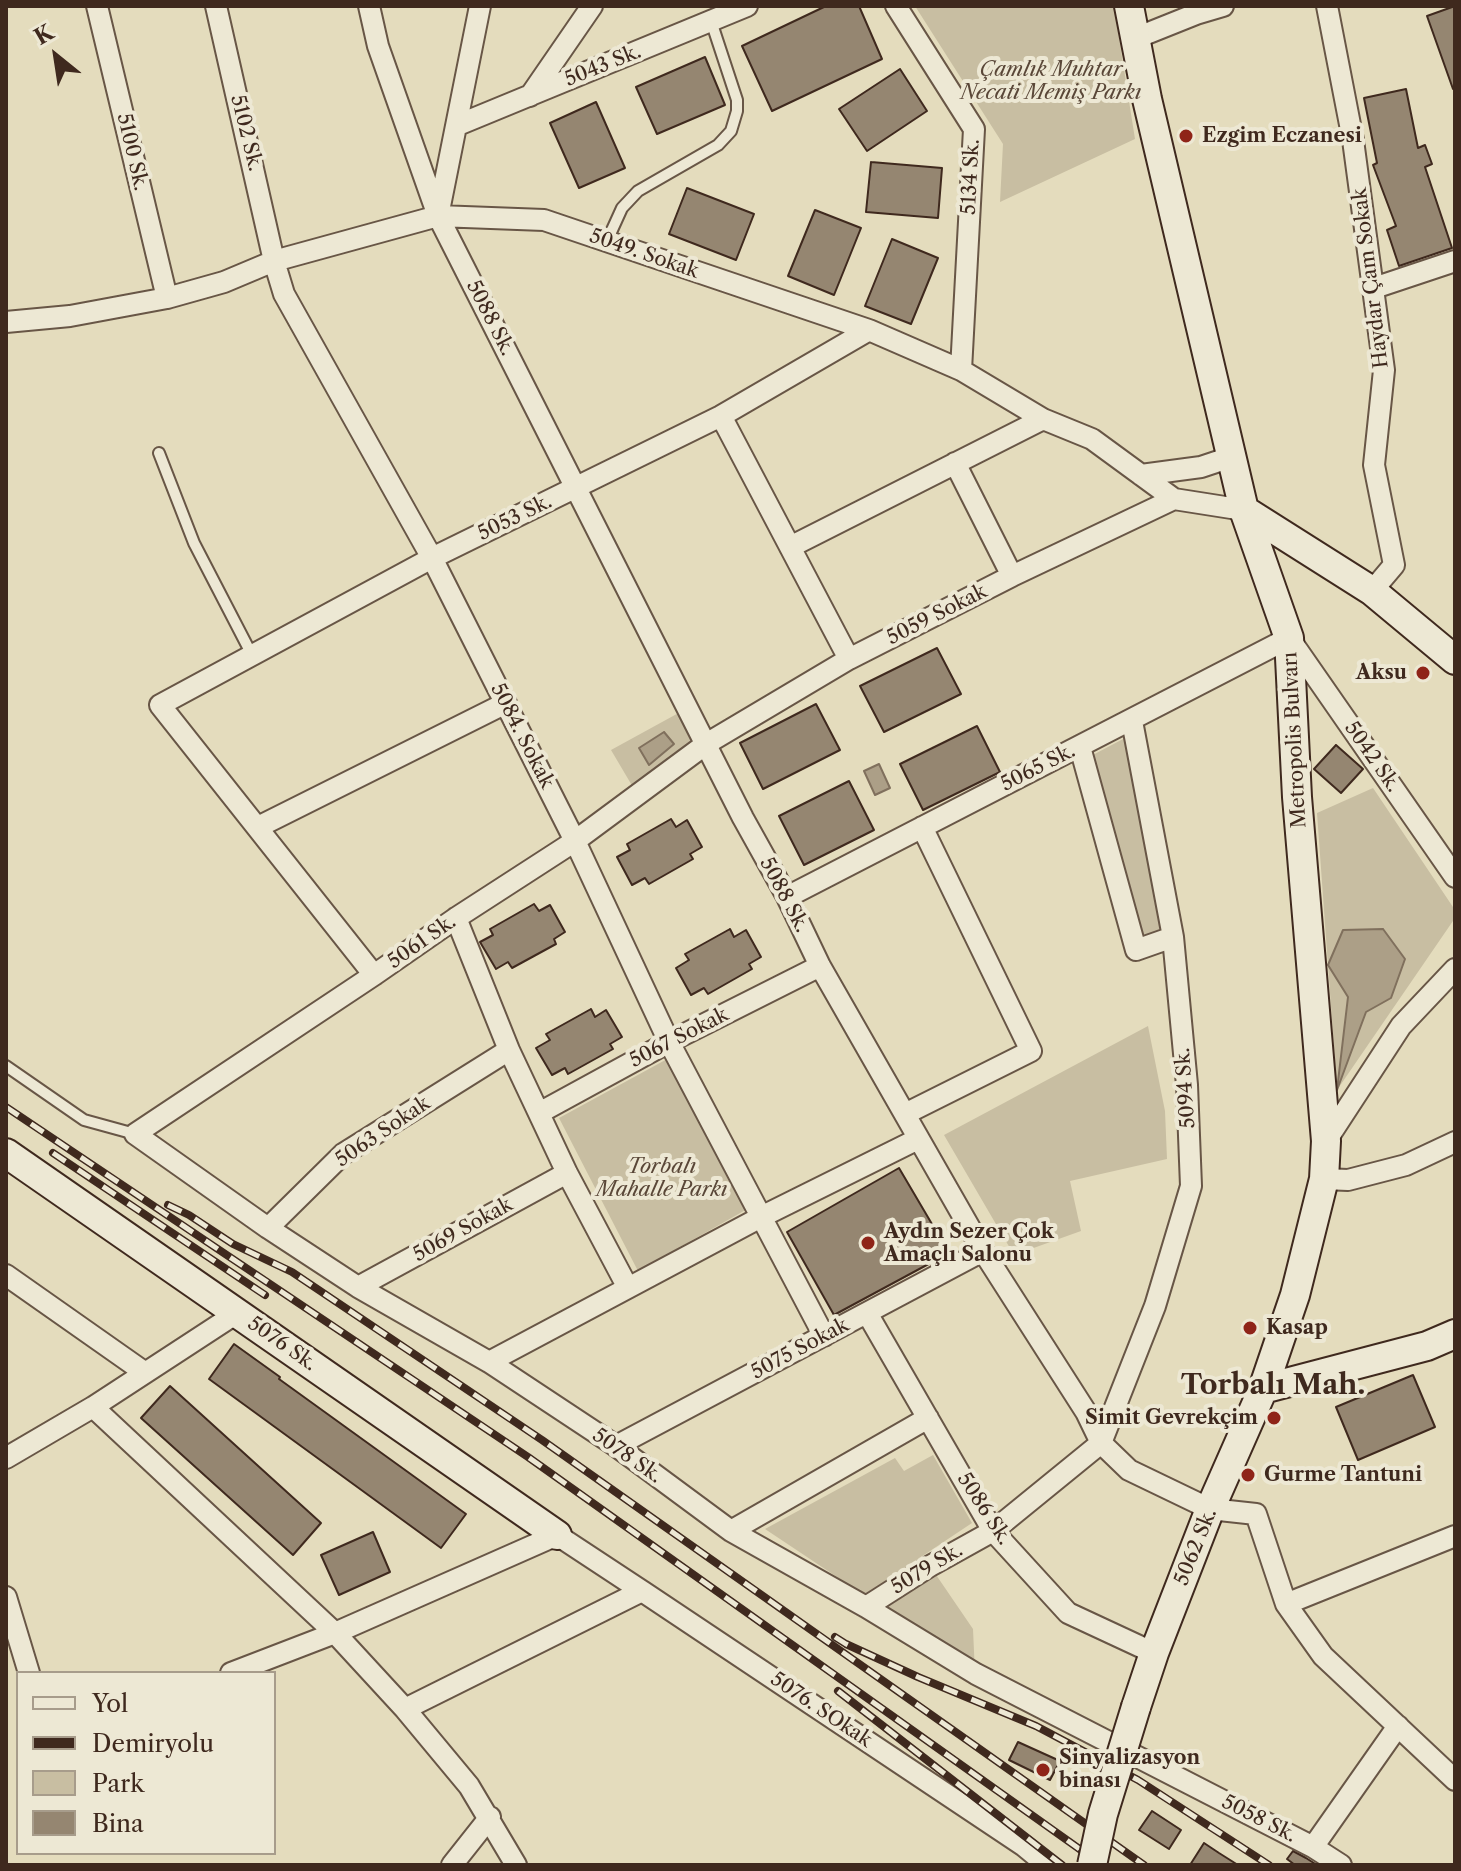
<!DOCTYPE html>
<meta charset="utf-8">
<style>
body{margin:0}
#map{position:relative;width:1461px;height:1871px;overflow:hidden;background:#e4dcbd;font-family:"Libre Caslon Text",serif}
canvas{display:block}
.frame{position:absolute;inset:0;border:8px solid #3f291e;pointer-events:none}
.legend{position:absolute;left:16px;top:1671px;width:260px;height:184px;box-sizing:border-box;background:#ede8d4;border:2px solid #a79c8b;margin:0;padding:10px 14px;list-style:none;font-size:24px;color:#3f291e}
.legend li{display:flex;align-items:center;gap:16px;height:40px}
.legend b{width:40px;border:2px solid #a79c8b}
.north{position:absolute;left:16px;top:16px;width:80px;height:80px;-webkit-text-stroke:6px #ede8d4;paint-order:stroke;rotate:330deg;font-size:22px;font-weight:700;line-height:32px;text-align:center;color:#3f291e}
.north::after{content:'';display:block;margin:auto;width:28px;height:36px;background:#3f291e;clip-path:polygon(50% 0,100% 100%,50% 72%,0 100%)}
</style>
<div id="map">
<canvas width="1461" height="1871"></canvas>
<div class="frame"></div>
<ul class="legend">
<li><b style="height:10px;background:#ede8d4"></b>Yol</li>
<li><b style="height:10px;background:#3f291e"></b>Demiryolu</li>
<li><b style="height:22px;background:#c8bea2"></b>Park</li>
<li><b style="height:22px;background:#958671"></b>Bina</li>
</ul>
<div class="north">K</div>
</div>
<script>
const context = document.querySelector('canvas').getContext('2d');
context.lineJoin = 'round';
function paint(path, color) { context.fillStyle = color; context.fill(path, 'evenodd'); }
const poly = rows => new Path2D(rows.map(r => 'M' + r).join(''));
function trace(path, color, width, dash) { context.strokeStyle = color; context.lineWidth = width; context.lineCap = dash ? 'butt' : 'round'; context.setLineDash(dash || []); context.stroke(path); }
function drawText(font, color, halo, rows, align = 'center') {
  context.font = font + ' "Libre Caslon Text",serif'; context.lineWidth = 8; context.setLineDash([]); context.textBaseline = 'middle'; context.strokeStyle = halo; context.fillStyle = color; for (const [text, x, y, turn = 0] of rows) {
    context.save(); context.translate(x, y); context.rotate((+turn || 0) * Math.PI / 180); context.textAlign = isNaN(turn) ? turn : align; if (halo) context.strokeText(text, 0, 0); context.fillText(text, 0, 0); context.restore();
  }
}
paint(poly([
 [915,6,1114,6,1135,139,1000,202,1003,144],
 [684,710,706,744,637,794,611,750],
 [1125,738,1163,930,1143,935,1089,757],
 [1373,788,1455,910,1455,918,1337,1090,1317,813],
 [1148,1026,1165,1111,1167,1159,1070,1181,1081,1231,1014,1255,944,1135],
 [669,1058,749,1208,638,1271,559,1118],
 [933,1455,972,1523,864,1595,765,1529,895,1458,904,1471],
 [930,1566,973,1629,975,1674,866,1607]
]), '#c8bea2');
const water = poly([
 [664,732,674,744,649,765,639,748,664,732],
 [879,764,890,788,875,795,864,771,879,764],
 [1383,929,1405,959,1391,998,1366,1012,1337,1090,1348,997,1328,965,1343,930,1383,929]
]);
paint(water, '#ac9f87');
trace(water, '#80705d', 2);
const building = poly([
 [826,6,859,6,882,59,772,111,742,46,826,6],
 [1455,6,1455,89,1453,89,1427,16,1455,6],
 [705,57,725,105,657,134,636,87,705,57],
 [900,69,927,111,867,151,839,109,900,69],
 [1406,89,1418,148,1425,145,1432,164,1425,167,1452,248,1399,266,1387,230,1396,226,1373,165,1377,163,1364,98,1406,89],
 [596,102,625,168,579,188,550,123,596,102],
 [871,162,942,168,938,218,866,212,871,162],
 [687,188,754,214,736,260,669,234,687,188],
 [815,210,861,228,834,295,788,276,815,210],
 [892,239,938,258,911,324,865,306,892,239],
 [937,648,961,694,884,732,860,686,937,648],
 [816,704,840,750,763,789,740,743,816,704],
 [977,726,1000,772,923,810,900,764,977,726],
 [1336,745,1363,769,1341,793,1314,769,1336,745],
 [849,781,874,830,804,865,779,816,849,781],
 [671,819,676,827,687,820,702,847,690,854,693,859,649,884,645,878,632,885,617,857,630,850,627,844,671,819],
 [534,904,539,911,550,905,565,932,554,939,556,944,512,968,508,962,496,969,480,942,493,935,490,929,534,904],
 [730,929,734,937,746,930,761,957,749,964,752,969,708,994,704,988,691,995,676,968,689,960,685,954,730,929],
 [591,1009,595,1017,606,1010,622,1037,610,1044,613,1049,568,1074,565,1068,552,1075,536,1048,550,1040,546,1034,591,1009],
 [899,1168,949,1253,834,1315,787,1232,899,1168],
 [234,1344,280,1377,279,1379,466,1514,441,1548,209,1379,234,1344],
 [1413,1375,1435,1427,1358,1460,1336,1407,1413,1375],
 [170,1386,321,1523,293,1555,141,1418,170,1386],
 [373,1532,390,1572,339,1595,321,1555,373,1532],
 [1018,1742,1060,1761,1050,1780,1009,1760,1018,1742],
 [1152,1811,1181,1830,1169,1849,1139,1830,1152,1811],
 [1204,1843,1219,1853,1238,1865,1190,1865,1204,1843],
 [1293,1851,1306,1858,1317,1865,1295,1865,1287,1859,1293,1851]
]);
paint(building, '#958671');
trace(building, '#3f291e', 2);
const lane = poly([
 [607,241,622,208,638,191,718,145,731,131,737,111,737,100,711,21],
 [159,453,194,543,252,655],
 [6,1066,84,1120,135,1134]
]);
const street = poly([
 [97,6,167,298],
 [216,6,274,261,284,294,432,558,575,841,669,1042,824,1336],
 [369,6,378,46,438,216,743,818,787,897,820,966,983,1251,1086,1412,1101,1443,1129,1470,1210,1509,1256,1514,1286,1604,1323,1656,1455,1780],
 [896,6,974,129,961,370],
 [1327,6,1353,140,1384,370,1374,465,1394,565,1372,591],
 [1136,38,1196,14,1223,6],
 [530,96,592,6],
 [458,125,747,6],
 [438,216,480,6],
 [1374,288,1455,261],
 [6,322,70,316,167,298,224,282,274,261,438,216,544,220,869,330,961,370,1043,419,1092,439,1174,499,1244,510],
 [721,416,849,659],
 [955,463,1012,576],
 [1141,475,1201,467,1231,457],
 [1174,499,1012,576,849,659,706,744,575,841,456,918,374,975,135,1134,268,1228,358,1287,489,1362,616,1446,731,1531,866,1607,976,1674,1313,1847,1341,1865],
 [790,547,1043,419],
 [1080,747,1136,950,1173,937],
 [258,827,506,703],
 [787,897,1289,638,1455,877],
 [456,918,509,1050,567,1173,628,1288],
 [374,975,160,705,432,558,721,416,869,330],
 [539,1113,669,1042,820,966],
 [905,1114,1031,1051,922,827],
 [1326,1141,1401,1026,1455,969],
 [1324,1179,1348,1180,1406,1165,1455,1142],
 [268,1228,343,1154,509,1050],
 [6,1275,144,1372],
 [358,1287,567,1173],
 [867,1313,993,1531,1068,1613,1154,1653],
 [489,1362,763,1216,918,1139],
 [93,1407,335,1633,405,1709,469,1786,516,1865],
 [616,1446,983,1251],
 [6,1458,93,1407,237,1313],
 [731,1531,928,1418],
 [6,1597,29,1673],
 [1286,1604,1455,1536],
 [866,1607,930,1566,993,1531,1101,1443,1155,1306,1191,1186,1187,1085,1173,937,1132,721],
 [231,1673,335,1633,557,1535,642,1591],
 [405,1709,642,1591,1024,1846,1047,1865],
 [1313,1847,1398,1726],
 [452,1865,490,1817]
]);
const secondary = poly([
 [1129,6,1147,99,1244,510,1289,638,1297,797,1326,1141,1324,1179,1295,1295,1263,1389,1210,1509,1154,1653,1136,1707],
 [1244,510,1372,591,1455,660],
 [6,1153,557,1535],
 [1263,1389,1427,1346,1455,1334]
]);
trace(lane, '#685646', 14);
trace(street, '#685646', 24);
trace(secondary, '#3f291e', 32);
trace(lane, '#ede8d4', 10);
trace(street, '#ede8d4', 20);
trace(secondary, '#ede8d4', 28);
const rail = poly([
 [6,1107,528,1457,1102,1865],
 [53,1153,265,1295],
 [168,1205,189,1215,233,1244,292,1272,542,1440,1144,1865],
 [835,1637,846,1644,918,1677,1036,1726,1138,1780,1269,1865],
 [838,1691,1062,1865]
]);
trace(rail, '#3f291e', 8);
trace(rail, '#ede8d4', 5, [15]);
const secondaryBridge = poly([
 [1092,1865,1103,1814,1136,1707]
]);
trace(secondaryBridge, '#3f291e', 32, []);
trace(secondaryBridge, '#ede8d4', 28);
for (const [x, y, r, color] of [
 [1186,136,8,"#8f2418"],
 [1423,673,8,"#8f2418"],
 [868,1243,8,"#8f2418"],
 [1250,1328,8,"#8f2418"],
 [1274,1418,8,"#8f2418"],
 [1248,1475,8,"#8f2418"],
 [1043,1770,8,"#8f2418"]
]) { const dot = new Path2D(); dot.arc(x, y, r, 0, 2 * Math.PI); context.fillStyle = color; context.fill(dot); trace(dot, '#ede8d4', 3); }
drawText('20px', '#3f291e', '#ede8d4', [
 ["5043 Sk.",603,66,-22],
 ["5102 Sk.",246,133,76],
 ["5100 Sk.",132,152,77],
 ["5134 Sk.",971,177,-87],
 ["5049. Sokak",644,254,19],
 ["Haydar Çam Sokak",1371,278,-97],
 ["5088 Sk.",490,318,63],
 ["5053 Sk.",515,518,-26],
 ["5059 Sokak",937,615,-27],
 ["5084. Sokak",522,736,63],
 ["Metropolis Bulvarı",1295,740,-93],
 ["5042 Sk.",1372,757,55],
 ["5065 Sk.",1038,768,-27],
 ["5088 Sk.",784,895,62],
 ["5061 Sk.",422,942,-35],
 ["5067 Sokak",679,1038,-27],
 ["5094 Sk.",1186,1088,-94],
 ["5063 Sokak",383,1132,-34],
 ["5069 Sokak",463,1230,-29],
 ["5076 Sk.",282,1344,35],
 ["5075 Sokak",800,1349,-28],
 ["5078 Sk.",627,1456,35],
 ["5086 Sk.",984,1509,57],
 ["5062 Sk.",1196,1547,-68],
 ["5079 Sk.",927,1569,-31],
 ["5076. SOkak",821,1710,34],
 ["5058 Sk.",1259,1819,27]
]);
drawText('italic 20px', '#5a4738', '#ede8d4', [
 ["Çamlık Muhtar",1051,70],
 ["Necati Memiş Parkı",1051,93],
 ["Torbalı",662,1167],
 ["Mahalle Parkı",662,1190]
]);
drawText('bold 20px', '#3f291e', '#ede8d4', [
 ["Ezgim Eczanesi",1202,136],
 ["Aksu",1407,673,"right"],
 ["Aydın Sezer Çok",884,1232],
 ["Amaçlı Salonu",884,1255],
 ["Kasap",1266,1328],
 ["Simit Gevrekçim",1258,1418,"right"],
 ["Gurme Tantuni",1264,1475],
 ["Sinyalizasyon",1059,1758],
 ["binası",1059,1781]
], 'left');
drawText('bold 28px', '#3f291e', '#ede8d4', [
 ["Torbalı Mah.",1273,1386]
]);
</script>
